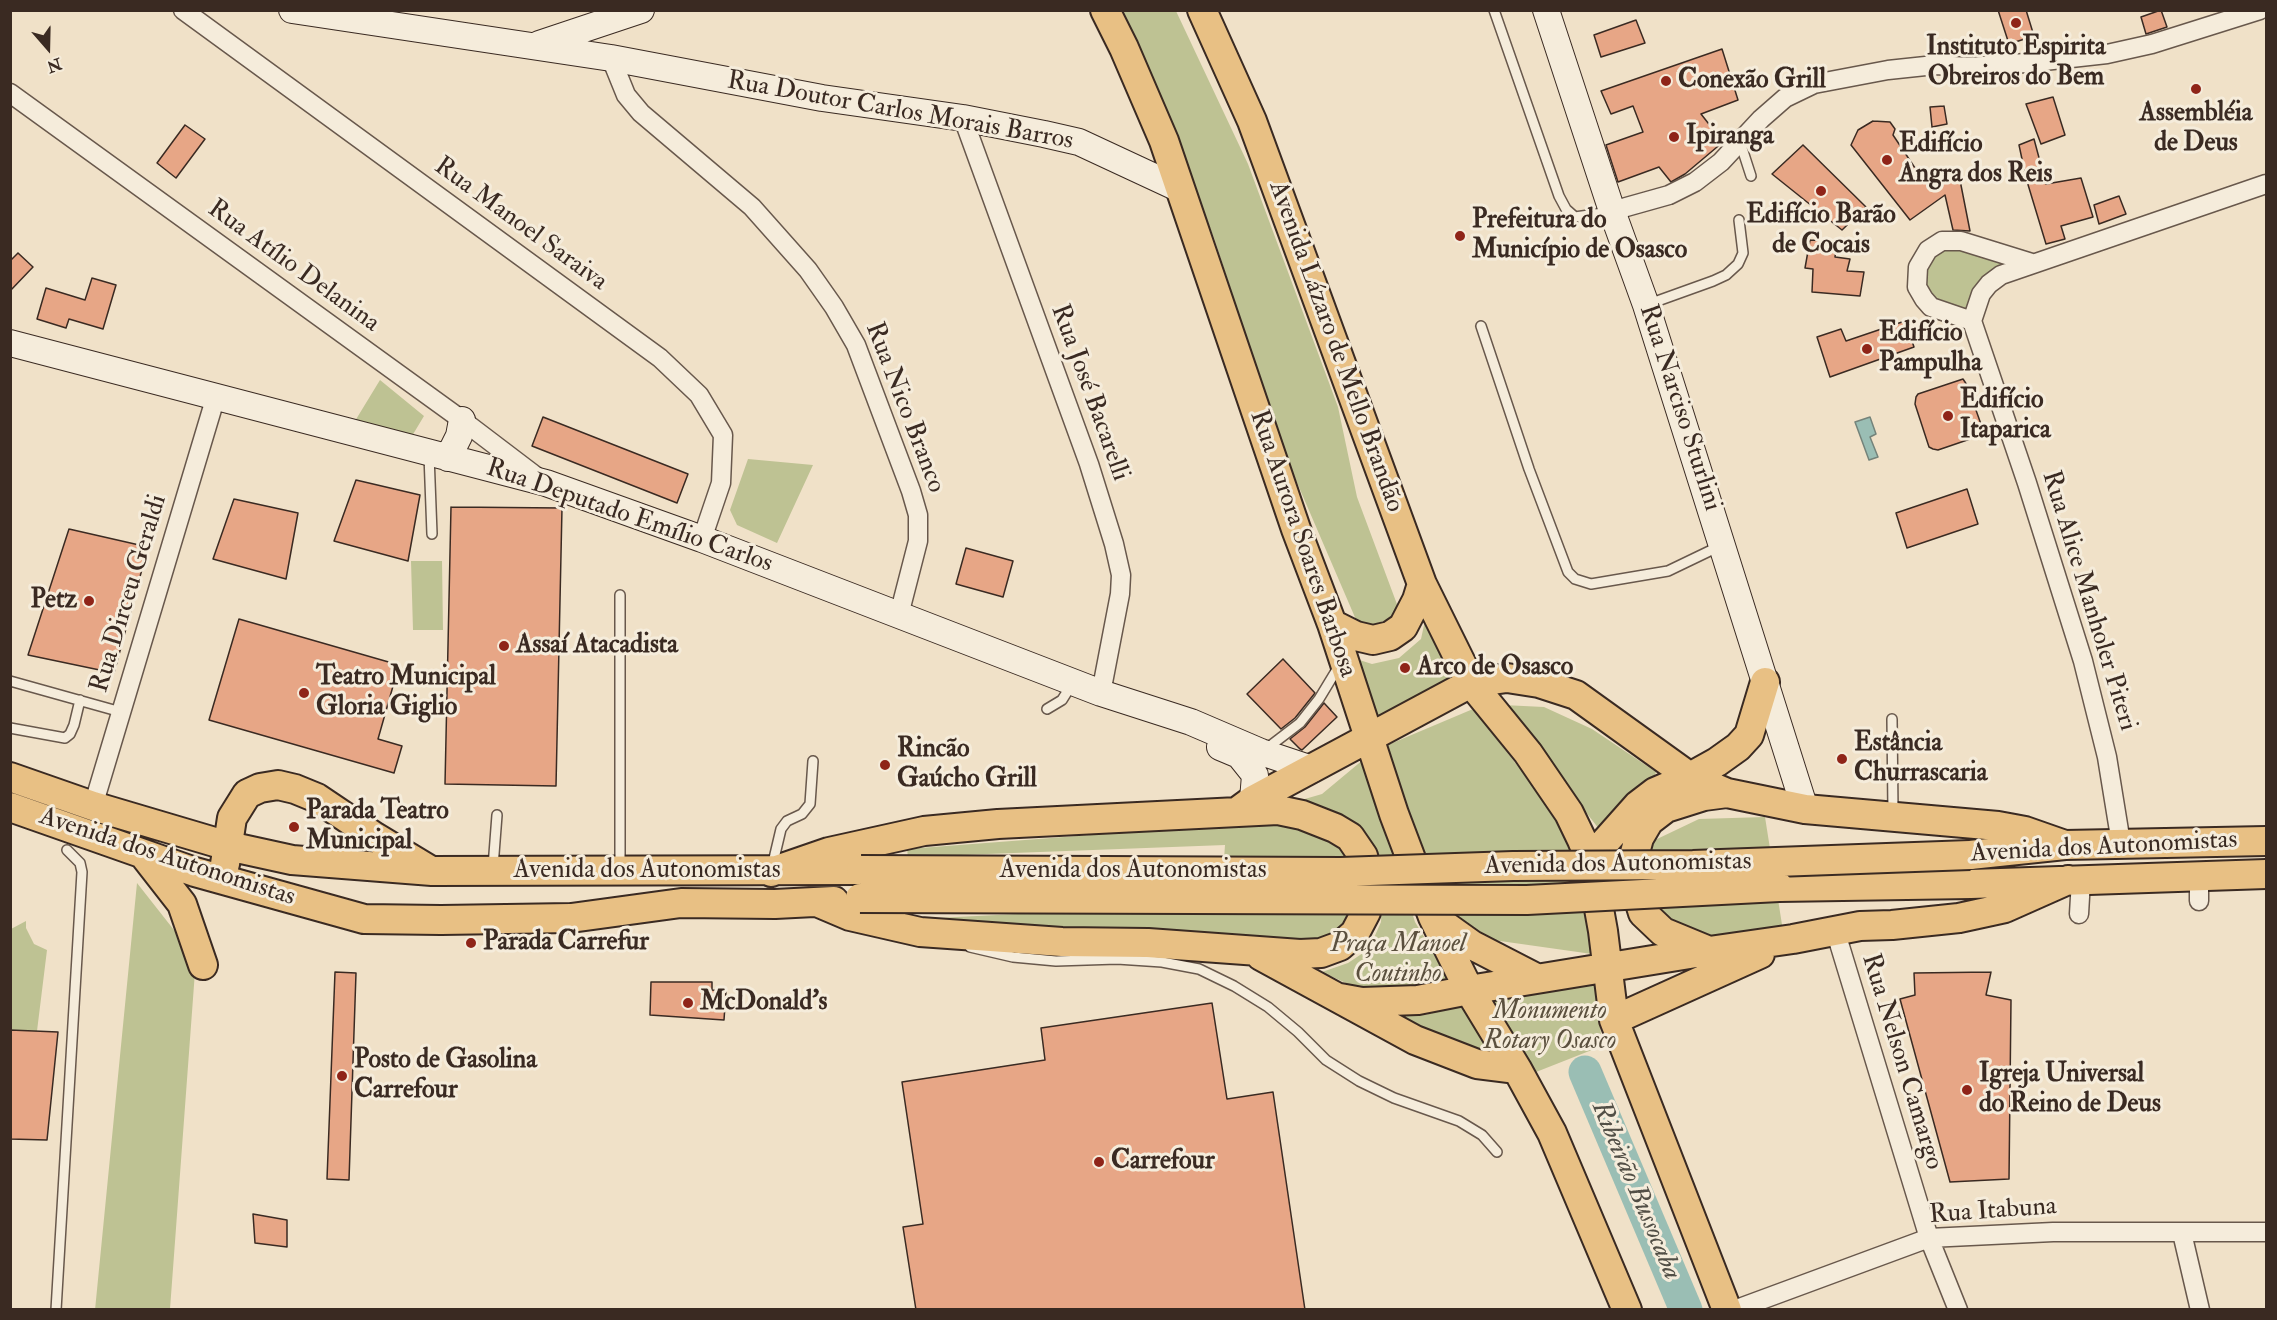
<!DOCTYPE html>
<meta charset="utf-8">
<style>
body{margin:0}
#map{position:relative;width:2277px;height:1320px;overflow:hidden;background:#f0e1c8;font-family:"IM FELL Double Pica",serif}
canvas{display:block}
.frame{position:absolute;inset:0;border:12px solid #3a2a22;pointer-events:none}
.north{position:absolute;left:18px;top:18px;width:60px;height:60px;-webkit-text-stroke:4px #f5ecdb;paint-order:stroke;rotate:160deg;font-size:16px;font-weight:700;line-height:24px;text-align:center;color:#3a2a22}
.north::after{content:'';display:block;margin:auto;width:21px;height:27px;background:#3a2a22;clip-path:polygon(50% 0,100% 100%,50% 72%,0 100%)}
</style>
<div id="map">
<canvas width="2277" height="1320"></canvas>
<div class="frame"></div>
<div class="north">N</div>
</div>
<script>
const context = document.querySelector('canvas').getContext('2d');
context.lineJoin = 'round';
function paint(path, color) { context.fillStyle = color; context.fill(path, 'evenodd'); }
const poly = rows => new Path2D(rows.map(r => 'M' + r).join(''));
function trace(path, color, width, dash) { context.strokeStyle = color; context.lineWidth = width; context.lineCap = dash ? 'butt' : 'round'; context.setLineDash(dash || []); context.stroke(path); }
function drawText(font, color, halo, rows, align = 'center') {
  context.font = font + ' "IM FELL Double Pica",serif'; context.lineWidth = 6; context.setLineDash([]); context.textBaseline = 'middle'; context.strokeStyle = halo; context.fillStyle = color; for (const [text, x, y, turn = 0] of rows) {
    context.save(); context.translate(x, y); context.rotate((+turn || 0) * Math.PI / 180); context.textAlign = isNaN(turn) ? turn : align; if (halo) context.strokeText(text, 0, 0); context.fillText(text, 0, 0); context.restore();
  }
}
paint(poly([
 [1116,11,1176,11,1248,164,1338,407,1357,497,1401,615,1360,629,1286,457,1214,238,1166,114],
 [1960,245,2009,265,1988,273,1971,298,1966,316,1934,302,1924,285,1922,268,1931,254],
 [380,380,424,416,412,436,355,421],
 [748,459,813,465,777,543,737,525,730,510],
 [411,561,442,561,443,630,413,630],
 [1426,616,1454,683,1372,731,1350,657,1372,664,1399,658,1421,639],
 [1503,705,1544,707,1592,729,1656,772,1650,788,1599,829],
 [1473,709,1560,820,1585,869,1592,954,1493,940,1442,911,1383,747],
 [1364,759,1415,922,1452,983,1374,996,1322,972,1348,963,1369,949,1381,922,1383,869,1367,834,1298,801,1322,794],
 [1765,817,1783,931,1708,943,1673,924,1657,906,1643,872,1655,840,1699,819],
 [1274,821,1300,825,1345,846,1358,913,1333,945,934,924,936,918,1221,904,1225,845,908,857,907,849],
 [137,883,196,958,170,1309,95,1310],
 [26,921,26,928,34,944,47,950,37,1031,11,1030,11,929],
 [1596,981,1602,1046,1531,1074,1489,999],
 [1465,1004,1498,1057,1386,1017,1425,1015]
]), '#bec293');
const water = poly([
 [1870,417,1876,434,1870,437,1878,457,1869,460,1855,422,1870,417]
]);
paint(water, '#9abeb4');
trace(water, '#74837a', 1.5);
trace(poly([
 [1585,1072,1686,1310]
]), '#9abeb4', 33);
const building = poly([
 [1998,10,2026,10,2034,36,2009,44,1998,10],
 [2161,10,2167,27,2146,34,2141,17,2161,10],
 [1636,20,1645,43,1601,57,1594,35,1636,20],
 [1722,49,1738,100,1701,114,1723,142,1685,174,1671,182,1659,167,1618,182,1606,145,1643,132,1633,106,1611,114,1601,91,1722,49],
 [2053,97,2065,135,2041,144,2026,104,2053,97],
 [1944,106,1947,124,1932,127,1930,107,1944,106],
 [1873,121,1890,122,1895,129,1893,135,1923,180,1958,170,1970,231,1953,230,1945,195,1910,220,1851,145,1858,130,1873,121],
 [185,125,205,139,176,178,157,163,185,125],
 [2034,139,2046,184,2081,178,2093,217,2061,226,2065,239,2046,244,2026,178,2019,145,2034,139],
 [1803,145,1866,207,1842,230,1772,174,1803,145],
 [2119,196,2126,214,2099,224,2094,205,2119,196],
 [1810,240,1837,241,1835,257,1850,259,1847,271,1864,272,1860,296,1812,292,1813,269,1805,268,1810,240],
 [18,253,33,267,10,291,10,261,18,253],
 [92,278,116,285,103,329,69,319,66,328,37,319,46,288,85,300,92,278],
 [1905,321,1914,347,1830,377,1817,337,1841,329,1846,341,1905,321],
 [1963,379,1967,385,1982,427,1979,436,1938,450,1933,449,1929,447,1915,404,1916,397,1918,394,1963,379],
 [543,417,688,474,677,503,532,446,543,417],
 [356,480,420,495,408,561,334,541,356,480],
 [1967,489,1978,524,1907,548,1896,513,1967,489],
 [234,499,298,513,286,579,213,559,234,499],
 [451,507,562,508,556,786,445,784,451,507],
 [69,529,148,547,114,673,28,655,69,529],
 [966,548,1013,561,1003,597,956,584,966,548],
 [239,619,399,665,378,739,402,746,394,773,209,720,239,619],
 [1283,659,1315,693,1295,718,1281,729,1247,694,1283,659],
 [1324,703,1337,717,1302,750,1300,749,1290,739,1305,727,1324,703],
 [335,972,356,973,349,1180,327,1179,335,972],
 [1991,972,1986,995,2011,1000,2009,1179,1950,1182,1900,999,1915,995,1914,973,1991,972],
 [651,982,712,982,712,990,726,991,724,1020,650,1015,651,982],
 [1212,1003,1227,1099,1273,1092,1305,1310,916,1310,903,1227,923,1224,902,1082,1045,1060,1041,1028,1212,1003],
 [10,1030,58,1032,47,1140,10,1139,10,1030],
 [253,1214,287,1220,287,1247,255,1243,253,1214]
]);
paint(building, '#e7a686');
trace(building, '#3a2a22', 1.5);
const lane = poly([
 [1494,10,1559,196,1566,209,1575,217,1610,212],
 [1740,142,1751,176],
 [1649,304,1713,281,1726,275,1738,264,1743,253,1739,220],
 [1481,326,1529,469,1568,572,1575,579,1591,584,1668,571,1720,546],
 [429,455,432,534],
 [620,595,620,868],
 [10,681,121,712],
 [1047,709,1062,700,1072,684],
 [1892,719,1893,812],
 [10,728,65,738,70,734,74,725,80,700],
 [1266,749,1300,723,1319,699,1339,666],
 [493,867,497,815],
 [772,867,781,829,787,821,802,814,810,804,813,761],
 [970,947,1013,957,1056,961,1117,959,1162,962,1199,969,1234,986,1268,1007,1298,1032,1326,1060,1359,1081,1394,1098,1459,1121,1482,1135,1497,1152],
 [56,1310,82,872,80,863,67,850]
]);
const street = poly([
 [183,10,660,358,699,395,723,435,721,483,702,539],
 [611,58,626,95,641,113,752,207,808,270,834,307,856,345,911,491,918,515,918,541,899,615],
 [10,93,462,420,537,477],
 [963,118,1089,464,1114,544,1121,575,1120,594,1101,693],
 [1612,211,1669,195,1695,182,1721,162,1761,119,1785,98,1814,84,1888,70,1935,65,1969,67,2026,63,2107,54,2152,44,2260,10],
 [1972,321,1931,307,1924,299,1917,287,1918,267,1928,250,1942,241,1961,241,2032,263],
 [93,806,216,396],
 [2121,843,2107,757,2083,661,2027,483,1972,321,1981,294,1989,284,2001,275,2266,184],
 [2199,876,2199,901],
 [2079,914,2081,880],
 [1835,930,1929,1238,1958,1310],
 [2182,1233,2200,1310],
 [1734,1310,1929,1238,2053,1232,2266,1232]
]);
const secondary = poly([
 [292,10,611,58,822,98,963,118,1044,134,1079,142,1180,189],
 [1546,10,1612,211,1646,305,1805,809],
 [539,44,641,10],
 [10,343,546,483,702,539,1101,693,1191,722,1261,752,1312,769],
 [448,458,459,436,462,420],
 [1220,747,1239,755,1255,775,1253,800]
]);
const primary = poly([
 [1105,10,1124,48,1164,141,1296,529,1332,624,1394,814,1433,917,1469,990,1517,1069,1552,1133,1627,1310],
 [1202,10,1252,121,1422,584,1471,683,1528,753,1569,813,1582,840,1590,859,1603,931,1614,1020,1727,1310],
 [1332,624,1356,636,1373,640,1390,636,1403,627,1417,600,1422,584],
 [10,777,93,806,228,846,292,860,432,871,861,870],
 [10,807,195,872,364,919,441,920,571,918,681,903,775,904,834,901],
 [1238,811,1253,800,1471,683,1507,678,1539,683,1576,695,1690,777,1727,793],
 [2065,845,2025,831,1998,826,1805,809,1727,793,1704,796,1666,808,1649,821,1639,838,1630,871,1643,913,1663,932,1709,951,1793,939,1860,926,1892,925,1959,918,2005,908,2068,880],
 [143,854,182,904,203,965],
 [1970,855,2065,845,2266,841],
 [1590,859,1638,805,1655,792,1690,777,1717,762,1738,747,1749,735,1765,682],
 [225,864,232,818,247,794,260,788,278,785,295,789,317,798,375,837,428,869],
 [771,872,829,852,924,831,998,824,1278,810,1302,815,1335,828,1350,837,1363,856,1369,878,1366,912,1355,933,1340,946,1321,953,1300,954,1148,943,1062,942,920,932,850,916,817,902],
 [1779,887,1971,884,2266,874],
 [1437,920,1472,945,1536,978],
 [1261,956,1415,1040,1477,1064,1517,1069],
 [1340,998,1362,1002,1418,1000,1469,990,1708,951],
 [1614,1020,1760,954]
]);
trace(lane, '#68584c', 12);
trace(street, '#68584c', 21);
trace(secondary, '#3a2a22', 28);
trace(primary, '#3a2a22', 32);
trace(lane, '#f5ecdb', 9);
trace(street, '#f5ecdb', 18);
trace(secondary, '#f5ecdb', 26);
trace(primary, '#e8c084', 28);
const primaryBridge = poly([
 [861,870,1341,872,1513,866,1693,865,1970,855],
 [860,898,1527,900,1779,887]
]);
trace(primaryBridge, '#3a2a22', 32, []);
trace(primaryBridge, '#e8c084', 28);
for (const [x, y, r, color] of [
 [2016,23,6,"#8f2418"],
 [1666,81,6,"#8f2418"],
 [2196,89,6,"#8f2418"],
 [1674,137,6,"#8f2418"],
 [1887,160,6,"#8f2418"],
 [1821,191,6,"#8f2418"],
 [1460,236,6,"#8f2418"],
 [1867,349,6,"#8f2418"],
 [1948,416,6,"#8f2418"],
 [89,601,6,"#8f2418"],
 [504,646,6,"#8f2418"],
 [1405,668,6,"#8f2418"],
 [304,693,6,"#8f2418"],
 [1842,759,6,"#8f2418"],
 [885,765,6,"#8f2418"],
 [294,827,6,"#8f2418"],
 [471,943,6,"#8f2418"],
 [688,1003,6,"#8f2418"],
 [342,1076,6,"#8f2418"],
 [1967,1090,6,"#8f2418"],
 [1099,1162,6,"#8f2418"]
]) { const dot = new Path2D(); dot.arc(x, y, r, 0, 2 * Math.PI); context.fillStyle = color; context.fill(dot); trace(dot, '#f5ecdb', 2); }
drawText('bold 26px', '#3a2a22', '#f5ecdb', [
 ["Instituto Espirita",2016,48,"center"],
 ["Obreiros do Bem",2016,78,"center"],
 ["Conexão Grill",1678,81],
 ["Assembléia",2196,114,"center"],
 ["de Deus",2196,144,"center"],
 ["Ipiranga",1686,137],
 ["Edifício",1899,145],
 ["Angra dos Reis",1899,175],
 ["Edifício Barão",1821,216,"center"],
 ["de Cocais",1821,246,"center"],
 ["Prefeitura do",1472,221],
 ["Município de Osasco",1472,251],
 ["Edifício",1879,334],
 ["Pampulha",1879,364],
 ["Edifício",1960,401],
 ["Itaparica",1960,431],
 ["Petz",77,601,"right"],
 ["Assaí Atacadista",516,646],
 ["Arco de Osasco",1417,668],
 ["Teatro Municipal",316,678],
 ["Gloria Giglio",316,708],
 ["Estância",1854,744],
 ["Churrascaria",1854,774],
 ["Rincão",897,750],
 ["Gaúcho Grill",897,780],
 ["Parada Teatro",306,812],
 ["Municipal",306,842],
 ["Parada Carrefur",483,943],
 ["McDonald's",700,1003],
 ["Posto de Gasolina",354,1061],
 ["Carrefour",354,1091],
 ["Igreja Universal",1979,1075],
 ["do Reino de Deus",1979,1105],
 ["Carrefour",1111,1162]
], 'left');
drawText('26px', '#3a2a22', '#f5ecdb', [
 ["Rua Doutor Carlos Morais Barros",900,112,10],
 ["Rua Manoel Saraiva",520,225,36],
 ["Rua Atílio Delanina",293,267,36],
 ["Avenida Lázaro de Mello Brandão",1335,347,70],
 ["Rua José Bacarelli",1089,393,70],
 ["Rua Nico Branco",904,408,69],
 ["Rua Narciso Sturlini",1679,408,72],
 ["Rua Deputado Emílio Carlos",629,517,19],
 ["Rua Aurora Soares Barbosa",1302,544,71],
 ["Rua Dirceu Geraldi",130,594,-73],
 ["Rua Alice Manholer Piteri",2088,601,73],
 ["Avenida dos Autonomistas",2104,848,-3],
 ["Avenida dos Autonomistas",167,858,18],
 ["Avenida dos Autonomistas",1618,865,-1],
 ["Avenida dos Autonomistas",647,871],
 ["Avenida dos Autonomistas",1133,871],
 ["Rua Nelson Camargo",1901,1062,73],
 ["Rua Itabuna",1993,1212,-4]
]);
drawText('italic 26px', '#5b503e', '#f5ecdb', [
 ["Praça Manoel",1398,945],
 ["Coutinho",1398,975],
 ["Monumento",1550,1012],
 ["Rotary Osasco",1550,1042]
]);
drawText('italic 27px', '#524f46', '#f5ecdb', [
 ["Ribeirão Bussocaba",1635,1191,67]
]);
</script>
